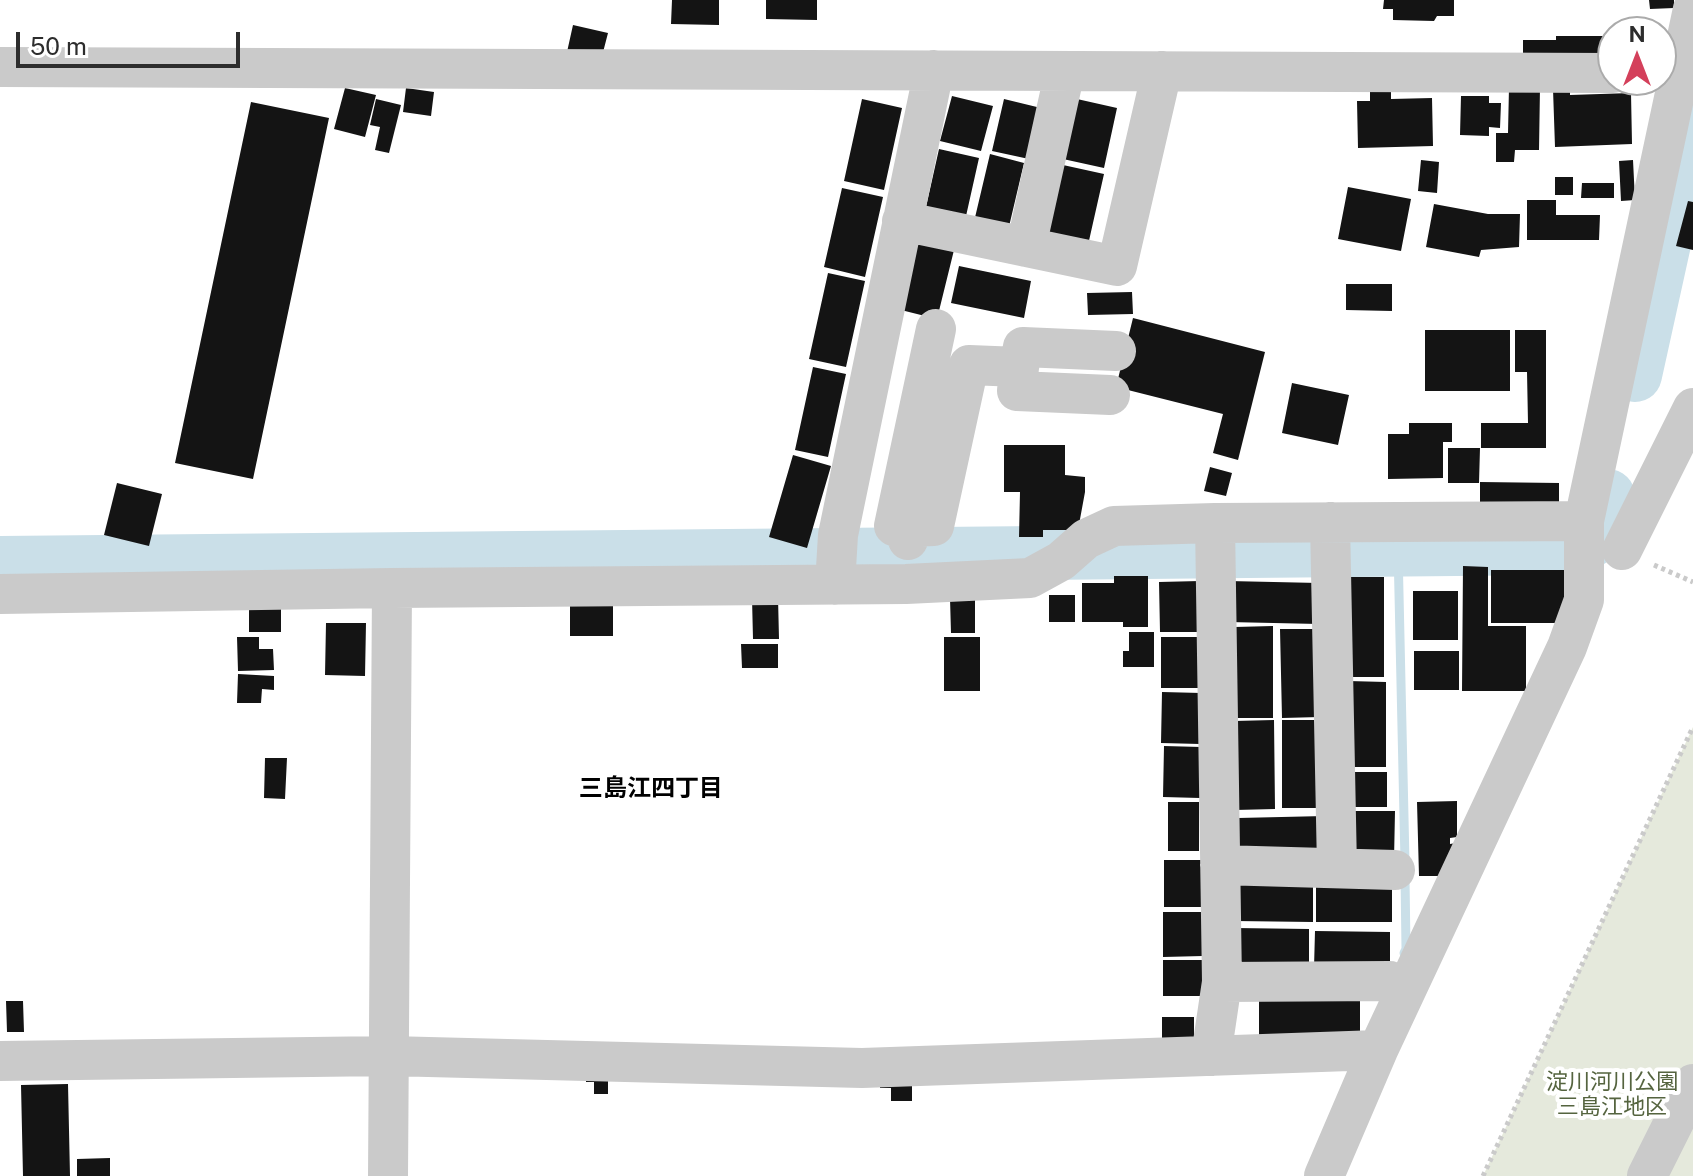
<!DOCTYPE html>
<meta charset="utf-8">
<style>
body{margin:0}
#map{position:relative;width:1693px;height:1176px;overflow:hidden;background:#fff;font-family:"Public Sans",sans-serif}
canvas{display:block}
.north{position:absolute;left:1597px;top:16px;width:80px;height:80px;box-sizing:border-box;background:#fff;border:2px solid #ababab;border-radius:50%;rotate:0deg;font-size:22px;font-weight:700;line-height:32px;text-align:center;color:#2d2d2d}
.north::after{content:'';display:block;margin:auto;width:28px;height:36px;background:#d4405b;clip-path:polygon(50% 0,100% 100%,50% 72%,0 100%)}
.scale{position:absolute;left:16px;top:32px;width:224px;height:36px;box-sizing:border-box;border:4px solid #2d2d2d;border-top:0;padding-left:10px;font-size:24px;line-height:28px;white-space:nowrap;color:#2d2d2d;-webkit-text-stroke:6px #fff;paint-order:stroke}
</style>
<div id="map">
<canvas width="1693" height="1176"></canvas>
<div class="north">N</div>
<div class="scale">50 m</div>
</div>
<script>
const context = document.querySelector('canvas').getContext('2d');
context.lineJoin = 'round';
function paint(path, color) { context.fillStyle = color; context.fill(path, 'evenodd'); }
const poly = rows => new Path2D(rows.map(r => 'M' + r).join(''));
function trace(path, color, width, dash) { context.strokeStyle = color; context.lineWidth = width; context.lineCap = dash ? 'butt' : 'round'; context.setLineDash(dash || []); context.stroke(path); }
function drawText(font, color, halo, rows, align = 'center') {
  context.font = font + ' "Public Sans","Noto Sans JP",sans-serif'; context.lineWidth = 8; context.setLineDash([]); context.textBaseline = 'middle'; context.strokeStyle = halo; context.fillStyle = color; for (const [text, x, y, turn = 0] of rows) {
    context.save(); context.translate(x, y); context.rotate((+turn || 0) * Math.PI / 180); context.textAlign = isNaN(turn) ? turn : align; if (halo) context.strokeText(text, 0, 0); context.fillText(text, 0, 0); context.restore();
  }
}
paint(poly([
 [1693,727,1693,1176,1483,1176,1657,804]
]), '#e5e9dc');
trace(poly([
 [1398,549,1405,862],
 [1404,953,1406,949,1405,877]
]), '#cadfe8', 9);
trace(poly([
 [1635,375,1693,112],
 [0,563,1560,548,1590,541,1603,522,1608,496]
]), '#cadfe8', 54);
paint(poly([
 [672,0,719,0,719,25,671,24],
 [766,0,817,0,817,20,766,19],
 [1384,0,1454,0,1454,16,1437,16,1434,21,1393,20,1393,9,1383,9],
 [1649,0,1674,0,1674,8,1650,9],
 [573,25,608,33,601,60,567,52],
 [1556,36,1613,36,1613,53,1523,53,1523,40,1556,40],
 [1370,87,1391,87,1391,99,1432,98,1433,146,1358,148,1357,101,1370,101],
 [1509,87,1540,87,1539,150,1515,150,1514,162,1496,162,1496,133,1508,133],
 [345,88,376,95,365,137,334,129],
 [406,88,434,92,431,116,403,112],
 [1553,89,1570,89,1570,95,1631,93,1632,144,1555,147],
 [952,96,993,106,981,151,940,141],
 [1461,96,1489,96,1489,103,1501,103,1500,128,1489,127,1489,136,1460,135],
 [376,99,401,105,389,153,375,150,380,127,370,125],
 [862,99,902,108,884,190,844,181],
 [1004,99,1041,108,1029,159,992,151],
 [1077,99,1117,108,1104,168,1063,159],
 [251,102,329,118,253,479,175,463],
 [939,149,979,158,964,225,924,216],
 [990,154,1024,163,1007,235,973,226],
 [1421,160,1439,162,1437,193,1418,191],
 [1633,160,1635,200,1621,201,1619,161],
 [1063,165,1104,174,1086,254,1045,245],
 [1555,177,1573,177,1573,195,1555,195],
 [1582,183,1614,183,1614,198,1581,198],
 [1348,187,1411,199,1401,251,1338,239],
 [842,188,883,197,865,277,824,267],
 [1527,200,1556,200,1556,215,1600,215,1599,240,1527,240],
 [1688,201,1693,202,1693,250,1676,246],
 [1434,204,1488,214,1520,214,1519,247,1481,250,1479,257,1426,247],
 [915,236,955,246,937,319,897,309],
 [959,266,1031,281,1024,318,951,303],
 [828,273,865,281,846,367,809,359],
 [1346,284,1392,284,1392,311,1346,310],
 [1132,292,1133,314,1088,315,1087,293],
 [1133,318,1265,352,1238,460,1213,453,1223,414,1116,387],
 [1425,330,1510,330,1510,391,1425,391],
 [1515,330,1546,330,1546,448,1481,448,1481,423,1528,423,1527,372,1515,372],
 [813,367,846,374,828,457,795,450],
 [1292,383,1349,395,1338,445,1282,433],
 [1409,423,1452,423,1452,442,1443,442,1443,478,1388,479,1388,434,1409,434],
 [1004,445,1065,445,1065,475,1085,477,1085,492,1078,530,1043,530,1043,537,1019,537,1020,492,1004,492],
 [1448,448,1480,448,1479,483,1448,483],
 [793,455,831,466,807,548,769,537],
 [1210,467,1232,473,1226,496,1204,491],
 [1480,482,1559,483,1559,510,1480,509],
 [117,483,162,494,149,546,104,535],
 [1463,566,1488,567,1488,626,1526,626,1526,691,1462,691],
 [1491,570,1566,570,1566,623,1491,623],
 [1114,576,1148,576,1148,627,1123,627,1123,622,1082,622,1082,583,1114,583],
 [1345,577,1384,577,1384,677,1345,677],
 [1200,581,1201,632,1160,632,1159,582],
 [1228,581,1319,583,1319,624,1228,622],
 [1413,591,1458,591,1458,640,1413,640],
 [1049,595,1075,595,1075,622,1049,622],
 [778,597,779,639,753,639,752,598],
 [975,597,975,633,951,633,950,598],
 [570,599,613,599,613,636,570,636],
 [249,602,281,602,281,632,249,632],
 [326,623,366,623,365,676,325,675],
 [1273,626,1273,718,1235,718,1235,627],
 [1280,629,1320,629,1320,717,1282,718],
 [1129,632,1154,632,1154,667,1123,667,1123,651,1129,651],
 [237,637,259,637,259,649,273,649,274,670,238,671],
 [944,637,980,637,980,691,944,691],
 [1161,637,1199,637,1198,688,1161,688],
 [741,644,778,644,778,668,742,668],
 [1414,651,1459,651,1459,690,1414,690],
 [238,674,274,676,274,690,262,689,261,703,237,703],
 [1348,681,1386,682,1386,767,1347,767],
 [1162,692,1201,693,1200,744,1161,743],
 [1274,720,1275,809,1235,810,1234,721],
 [1282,720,1325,720,1323,808,1282,808],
 [1164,746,1201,747,1200,798,1163,797],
 [265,758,287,758,285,799,264,798],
 [1351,772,1387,772,1387,807,1351,807],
 [1457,801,1457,837,1450,838,1450,844,1456,843,1444,876,1419,876,1417,802],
 [1168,802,1199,802,1199,851,1168,851],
 [1354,811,1395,811,1394,860,1354,859],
 [1325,816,1326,853,1238,854,1238,818],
 [1164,860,1202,860,1202,907,1164,907],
 [1236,879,1313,880,1313,922,1235,921],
 [1316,882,1392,882,1392,922,1316,922],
 [1163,912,1203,912,1203,956,1163,957],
 [1235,928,1309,929,1309,966,1235,966],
 [1315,931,1390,932,1390,968,1314,968],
 [1163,960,1206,960,1206,996,1163,996],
 [1259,999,1360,999,1360,1041,1259,1041],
 [6,1001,23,1001,24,1032,7,1032],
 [1162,1017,1194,1017,1194,1045,1162,1045],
 [586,1071,608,1071,608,1094,594,1094,594,1082,586,1082],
 [880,1075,912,1076,912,1101,891,1101,891,1088,880,1088],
 [68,1084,70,1176,23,1176,21,1085],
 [110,1158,110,1176,77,1176,77,1159]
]), '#141414');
trace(poly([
 [1654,565,1693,582],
 [1483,1176,1693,727]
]), '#cacaca', 5, [4, 4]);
trace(poly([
 [0,67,1613,73],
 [902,221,1117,266,1162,71],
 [1026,247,1065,71],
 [1019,367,1017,391,1110,395],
 [1330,522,1337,868],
 [908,527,934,526,969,365,1019,367,1023,347,1116,351],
 [908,540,908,527,894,526,936,329],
 [1622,550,1693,408],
 [835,585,838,535,934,70],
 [0,594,392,588,906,584,1030,578,1061,561,1086,539,1114,526,1215,523,1584,521,1693,9],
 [1220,865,1395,870],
 [1222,982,1390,981],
 [1211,1056,1222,982,1215,523],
 [0,1061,389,1056,862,1068,1378,1050],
 [388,1176,392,588],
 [1324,1176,1378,1050,1567,647,1584,600,1584,521],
 [1647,1176,1693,1084]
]), '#cacaca', 40);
drawText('22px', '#55643f', '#fff', [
 ["淀川河川公園",1612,1082],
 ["三島江地区",1612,1107]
]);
drawText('bold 24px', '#000', '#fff', [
 ["三島江四丁目",651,789]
]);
</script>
